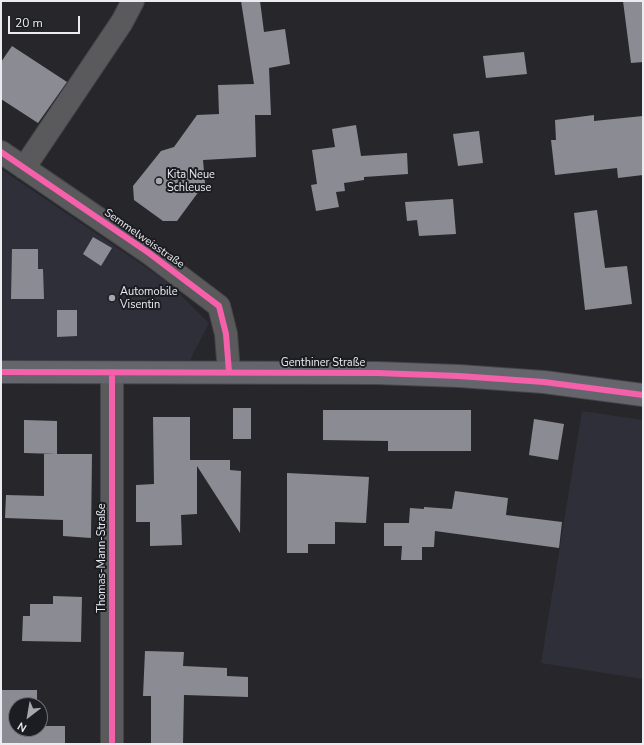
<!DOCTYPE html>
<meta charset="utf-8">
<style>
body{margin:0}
#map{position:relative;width:644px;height:745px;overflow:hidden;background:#27272b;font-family:"Nunito Sans",sans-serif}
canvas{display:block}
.frame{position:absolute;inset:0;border:2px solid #ebecf0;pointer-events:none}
.north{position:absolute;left:8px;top:697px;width:40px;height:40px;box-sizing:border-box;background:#1c1d23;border:1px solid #6f7075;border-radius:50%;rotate:211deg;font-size:11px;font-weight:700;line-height:16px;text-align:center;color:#ebecf0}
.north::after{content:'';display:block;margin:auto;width:14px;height:18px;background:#a6a7ab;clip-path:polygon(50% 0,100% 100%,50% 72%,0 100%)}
.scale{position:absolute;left:8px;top:16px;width:72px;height:18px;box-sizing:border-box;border:2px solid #ebecf0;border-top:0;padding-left:5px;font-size:12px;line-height:14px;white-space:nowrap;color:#ebecf0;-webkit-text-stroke:3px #1c1d23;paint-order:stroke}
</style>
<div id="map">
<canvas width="644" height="745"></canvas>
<div class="frame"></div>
<div class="north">N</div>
<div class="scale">20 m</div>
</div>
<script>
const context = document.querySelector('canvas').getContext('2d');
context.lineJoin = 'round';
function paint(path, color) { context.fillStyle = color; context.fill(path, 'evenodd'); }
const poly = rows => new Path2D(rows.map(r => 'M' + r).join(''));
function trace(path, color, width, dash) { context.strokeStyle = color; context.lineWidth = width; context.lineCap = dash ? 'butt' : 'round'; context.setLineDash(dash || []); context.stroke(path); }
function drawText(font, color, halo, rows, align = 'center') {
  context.font = font + ' "Nunito Sans",sans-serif'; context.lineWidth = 4; context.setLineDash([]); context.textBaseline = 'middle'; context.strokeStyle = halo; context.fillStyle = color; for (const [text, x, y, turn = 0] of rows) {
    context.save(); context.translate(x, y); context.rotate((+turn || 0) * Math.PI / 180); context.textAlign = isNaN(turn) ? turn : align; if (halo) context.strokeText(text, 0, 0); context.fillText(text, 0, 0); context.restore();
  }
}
paint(poly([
 [1,169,166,281,209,323,190,360,1,360],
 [582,411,643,420,643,679,541,663]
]), '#2e2f39');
paint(poly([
 [241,1,260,1,264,32,285,29,290,64,269,68,271,115,255,115,256,157,203,160,205,183,177,221,163,221,134,200,133,186,161,151,174,147,197,115,219,114,218,85,254,84],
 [623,1,643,1,643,62,631,63],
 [12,46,67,82,38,123,1,99,1,62],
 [524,52,527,74,486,78,483,56],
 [594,115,594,121,643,116,643,175,618,178,617,168,555,175,551,140,556,140,555,120],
 [356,125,361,156,407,153,408,174,364,177,364,180,344,183,345,191,336,192,339,207,316,211,311,185,317,184,312,150,335,147,332,129],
 [479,131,483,163,458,166,453,134],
 [453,199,456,234,419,236,417,220,407,221,405,202],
 [597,210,605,268,627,266,632,304,585,310,574,213],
 [93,237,112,248,101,266,83,254],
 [12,249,38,249,38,269,43,269,44,299,11,299],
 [57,310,77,310,77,336,57,337],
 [233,408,251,408,251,439,233,439],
 [323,410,471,410,471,451,388,451,388,441,323,440],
 [153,417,190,417,190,460,230,460,230,470,241,471,240,533,197,466,197,514,181,515,182,545,150,546,150,522,136,522,136,485,154,484],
 [534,419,564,424,558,460,529,455],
 [24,420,57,421,57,454,24,453],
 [44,454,92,454,91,538,63,536,63,520,5,518,6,495,44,496],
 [287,473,369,477,366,523,335,522,335,544,308,544,308,553,287,553],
 [455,491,508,498,506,515,562,522,559,548,435,531,434,547,422,547,422,560,401,560,402,546,384,546,384,523,409,523,410,508,424,509,424,507,452,509],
 [53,596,82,597,81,642,22,641,23,616,30,616,30,604,53,604],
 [145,651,184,652,183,666,227,668,227,676,248,677,248,697,184,695,183,744,151,744,151,696,143,696],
 [1,690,37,690,37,705,16,705,16,729,40,729,40,726,65,726,65,744,1,744]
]), '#8b8b94');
const minor = poly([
 [1,152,149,253,219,306,226,334,229,372],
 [24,168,122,22,133,1],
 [112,373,112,744]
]);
const major = poly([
 [1,372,377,373,459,376,544,382,643,395]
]);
trace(minor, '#454548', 24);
trace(major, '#454548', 24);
trace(minor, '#5a5a5c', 22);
trace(major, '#65656e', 22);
trace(poly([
 [1,152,149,253,219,306,226,334,229,372],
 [1,372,377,373,459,376,544,382,643,395],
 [112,373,112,744]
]), '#f560ab', 6);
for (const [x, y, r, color] of [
 [159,181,4,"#a6a7ab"],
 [112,298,4,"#a6a7ab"]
]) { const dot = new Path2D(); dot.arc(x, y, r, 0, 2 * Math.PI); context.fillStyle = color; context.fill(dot); trace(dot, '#1c1d23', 1.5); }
drawText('11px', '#ebecf0', '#1c1d23', [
 ["Kita Neue",167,175],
 ["Schleuse",167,188],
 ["Automobile",120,292],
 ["Visentin",120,305]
], 'left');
drawText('11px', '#ebecf0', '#1c1d23', [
 ["Semmelweisstraße",144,239,35],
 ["Genthiner Straße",323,363],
 ["Thomas-Mann-Straße",102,558,-90]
]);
</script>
